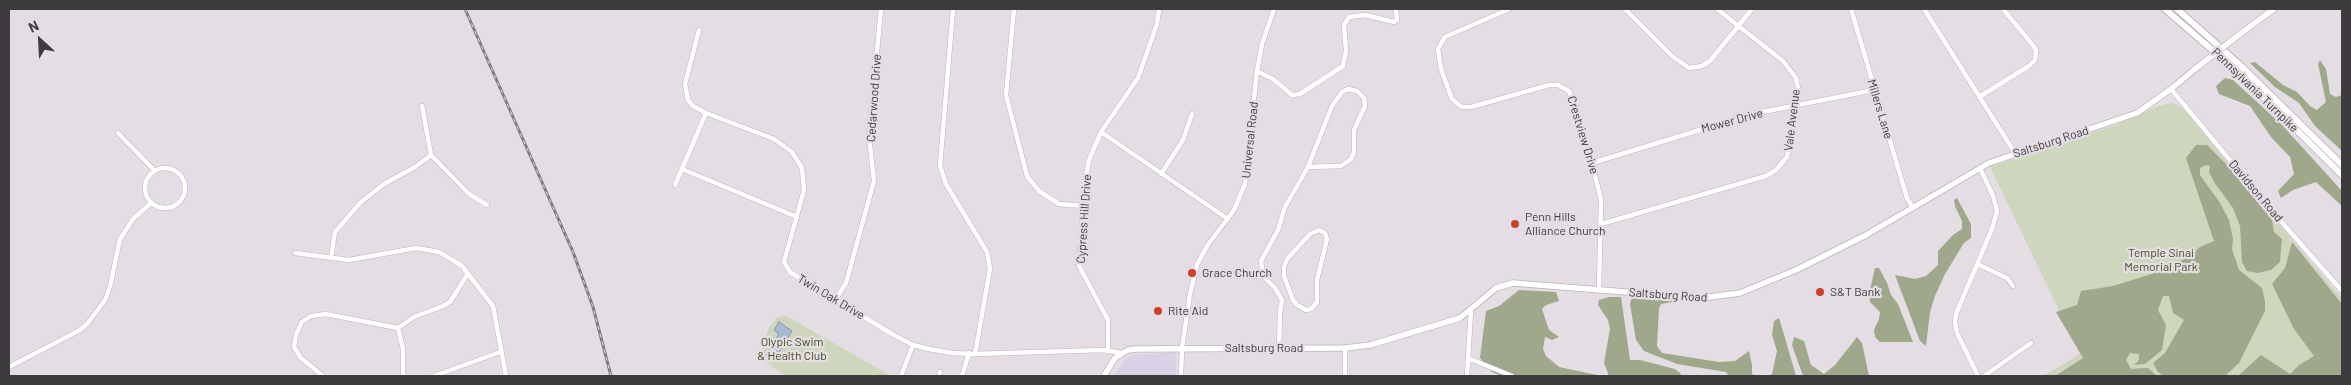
<!DOCTYPE html>
<style>
body{margin:0}
#map{position:relative;width:2351px;height:385px;overflow:hidden;background:#e5dde4;font-family:Barlow,sans-serif}
canvas{display:block}
.frame{position:absolute;inset:0;border:10px solid #3e3b3e;pointer-events:none}
.north{position:absolute;left:15px;top:15px;width:50px;height:50px;-webkit-text-stroke:4px #e5dde4;paint-order:stroke;rotate:335deg;font-size:14px;font-weight:700;line-height:20px;text-align:center;color:#3e3b3e}
.north::after{content:'';display:block;margin:auto;width:18px;height:22px;background:#3e3b3e;clip-path:polygon(50% 0,100% 100%,50% 72%,0 100%)}
</style>
<div id="map">
<canvas width="2351" height="385"></canvas>
<div class="frame"></div>
<div class="north">N</div>
</div>
<script>
const context = document.querySelector('canvas').getContext('2d');
context.lineJoin = 'round';
function paint(path, color) { context.fillStyle = color; context.fill(path, 'evenodd'); }
const poly = rows => new Path2D(rows.map(r => 'M' + r).join(''));
function trace(path, color, width, dash) { context.strokeStyle = color; context.lineWidth = width; context.lineCap = dash ? 'butt' : 'round'; context.setLineDash(dash || []); context.stroke(path); }
function drawText(font, color, halo, rows, align = 'center') {
  context.font = font + ' Barlow,sans-serif'; context.lineWidth = 4.5; context.setLineDash([]); context.textBaseline = 'middle'; context.strokeStyle = halo; context.fillStyle = color; for (const [text, x, y, turn = 0] of rows) {
    context.save(); context.translate(x, y); context.rotate((+turn || 0) * Math.PI / 180); context.textAlign = isNaN(turn) ? turn : align; if (halo) context.strokeText(text, 0, 0); context.fillText(text, 0, 0); context.restore();
  }
}
paint(poly([
 [1176,352,1176,376,1114,376,1125,359,1133,355]
]), '#dbd1e6');
paint(poly([
 [2173,103,2183,108,2342,299,2342,376,2043,376,2080,354,1990,167,2116,125,2158,106],
 [785,315,891,376,786,376,761,359,760,355,768,329,776,318]
]), '#ced6bd');
paint(poly([
 [2320,60,2326,69,2330,94,2336,97,2342,95,2342,151,2315,126,2299,103,2275,87,2250,63,2255,62,2283,85,2297,92,2310,106,2317,110,2326,102,2318,64],
 [2225,78,2233,80,2282,125,2342,191,2342,206,2316,182,2293,190,2281,198,2278,191,2294,174,2290,157,2271,137,2250,106,2219,94,2216,86],
 [2196,145,2207,145,2227,165,2272,220,2274,232,2282,239,2280,262,2271,270,2257,273,2247,271,2242,262,2240,226,2233,208,2214,182,2209,172,2210,166,2206,165,2200,168,2200,175,2220,203,2229,220,2233,239,2232,249,2239,270,2262,288,2265,301,2265,311,2239,363,2226,375,2220,376,2164,376,2158,372,2153,363,2165,353,2184,320,2173,313,2169,296,2163,296,2158,310,2166,325,2162,350,2145,364,2134,365,2139,360,2139,354,2130,353,2126,360,2131,369,2148,368,2157,376,2055,376,2083,358,2056,312,2077,305,2081,291,2113,286,2149,275,2176,263,2190,256,2200,247,2214,241,2186,158],
 [1957,198,1971,224,1971,238,1964,243,1945,274,1935,296,1930,312,1926,346,1920,341,1895,275,1915,279,1926,276,1938,265,1938,251,1953,235,1962,229,1962,221,1955,206,1954,200],
 [2292,242,2342,304,2342,376,2238,376,2261,355,2290,374,2299,365,2314,356,2294,329,2272,284,2285,268],
 [1875,268,1879,268,1887,283,1891,295,1898,304,1913,342,1880,342,1875,337,1874,330,1879,319,1880,312,1870,302,1869,294],
 [1519,290,1556,292,1559,301,1546,305,1542,309,1549,330,1559,337,1552,340,1545,337,1543,349,1546,356,1559,367,1602,376,1502,376,1492,372,1480,358,1486,311,1499,306],
 [1609,297,1621,297,1630,360,1640,360,1675,369,1681,374,1680,376,1609,376,1604,363,1610,329,1608,320,1598,305,1599,300],
 [1632,297,1672,299,1672,302,1661,304,1659,309,1657,346,1662,353,1719,362,1735,361,1749,351,1752,365,1752,374,1755,376,1729,376,1726,372,1677,364,1644,351,1636,340,1630,304],
 [1779,318,1785,338,1796,376,1769,376,1772,374,1777,351,1772,335,1774,321],
 [1794,337,1804,341,1811,365,1824,374,1835,365,1857,337,1862,343,1869,376,1803,376,1792,345]
]), '#9fa88a');
const water = poly([
 [779,322,792,331,774,360,766,355,779,334,774,330,779,322]
]);
paint(water, '#a8bbd6');
trace(water, '#8895a8', 1);
const minor = poly([
 [953,9,940,166,946,184,987,252,990,269,975,354],
 [1014,9,1006,95,1027,176,1039,191,1059,204,1084,206],
 [1509,9,1445,37,1438,49,1441,69,1452,99,1462,107,1471,107,1549,85,1558,85,1569,91,1592,163,1601,200,1599,290],
 [1625,9,1672,56,1689,68,1702,66,1710,61,1752,9],
 [1851,9,1907,198,1913,208],
 [1924,9,2015,153],
 [699,30,685,84,688,100,693,106,706,113,774,139,792,152,802,168,804,190,784,262,790,272,892,334,913,345,929,349,952,353,975,354,1103,350,1122,353],
 [1257,71,1273,79,1292,95,1300,94,1343,66,1346,51,1344,25,1349,17,1365,15,1394,22,1397,20,1396,9],
 [2171,89,2272,211,2342,291],
 [1979,97,2029,66,2035,60,2036,50,2032,44,2003,9],
 [422,106,431,155],
 [1101,132,1228,219],
 [118,133,154,170],
 [431,155,469,194,487,205],
 [1592,163,1752,114,1874,90],
 '145 188a20 20 0 1 1 40 0a20 20 0 1 1-40 0Z',
 [682,169,797,217],
 [1161,174,1183,140,1192,114],
 [675,185,706,113],
 [1601,224,1766,176,1776,170,1787,157,1796,106,1798,88,1796,78,1783,61,1717,9],
 [1319,230,1325,233,1327,239,1317,280,1317,302,1311,309,1306,310,1297,305,1293,300,1284,276,1284,267,1287,259,1310,234,1319,230],
 [295,253,349,260,416,248,439,252,451,259,462,266,493,306,506,376],
 [331,258,335,232,361,202,384,184,415,167,431,155],
 [1977,264,2007,278,2013,286],
 [835,300,846,283,874,181,869,136,881,9],
 [398,328,414,317,443,306,450,302,467,275],
 [1279,348,1280,313,1282,300,1275,288,1263,276,1261,261,1278,230,1285,207,1308,167,1332,106,1342,92,1348,89,1357,91,1364,98,1365,106,1354,130,1354,152,1351,159,1341,166,1308,167],
 [1345,348,1345,376],
 [1108,351,1108,320,1079,266,1085,182,1089,160,1101,132,1138,78,1157,24,1159,9],
 [1468,358,1512,376],
 [9,367,80,330,88,323,105,300,110,287,120,239,133,219,151,203],
 [323,376,301,358,294,347,296,335,302,322,311,316,326,314,398,328,403,349,403,376],
 [434,376,500,352],
 [901,376,913,345],
 [939,376,940,372],
 [962,376,969,353],
 [1181,376,1182,348,1190,294,1197,265,1207,246,1234,210,1245,184,1257,71,1262,44,1274,9],
 [1467,376,1471,310],
 [1978,376,1957,333,1955,322,1956,314,1992,229,1997,211,1993,196,1980,168],
 [1984,376,2031,343]
]);
const major = poly([
 [2240,34,2274,9],
 [1104,376,1115,358,1128,350,1136,349,1345,348,1370,345,1460,318,1496,288,1513,283,1702,298,1740,293,1796,270,1866,235,1989,163,2137,113,2171,89,2195,69]
]);
const highway = poly([
 [2165,9,2240,74,2342,175],
 [2177,9,2241,66,2342,165]
]);
trace(minor, '#bcb4bb', 5.5);
trace(major, '#bcb4bb', 7);
trace(highway, '#bcb4bb', 8);
trace(minor, '#fff', 4.5);
trace(major, '#fff', 5.5);
trace(highway, '#fff', 6);
const rail = poly([
 [465,9,573,252,593,307,611,376]
]);
trace(rail, '#807b80', 3);
trace(rail, '#e5dde4', 1, [4]);
const majorBridge = poly([
 [2195,69,2240,34]
]);
trace(majorBridge, '#bcb4bb', 7, []);
trace(majorBridge, '#fff', 5.5);
for (const [x, y, r, color] of [
 [1515,224,5,"#cc402c"],
 [1192,273,5,"#cc402c"],
 [1820,292,5,"#cc402c"],
 [1158,311,5,"#cc402c"]
]) { const dot = new Path2D(); dot.arc(x, y, r, 0, 2 * Math.PI); context.fillStyle = color; context.fill(dot); trace(dot, '#e5dde4', 2); }
drawText('12px', '#3e3b3e', '#e5dde4', [
 ["Pennsylvania Turnpike",2255,90,44],
 ["Cedarwood Drive",874,98,-86],
 ["Millers Lane",1880,109,73],
 ["Vale Avenue",1792,120,-83],
 ["Mower Drive",1732,121,-15],
 ["Crestview Drive",1583,135,73],
 ["Universal Road",1250,140,-84],
 ["Saltsburg Road",2051,142,-18],
 ["Davidson Road",2256,191,50],
 ["Cypress Hill Drive",1084,219,-86],
 ["Saltsburg Road",1668,295,4],
 ["Twin Oak Drive",831,297,31],
 ["Saltsburg Road",1264,348]
]);
drawText('12px', '#3e3b3e', '#e5dde4', [
 ["Penn Hills",1525,217],
 ["Alliance Church",1525,231],
 ["Grace Church",1202,273],
 ["S&T Bank",1830,292],
 ["Rite Aid",1168,311]
], 'left');
drawText('12px', '#434f1e', '#e5dde4', [
 ["Temple Sinai",2161,253],
 ["Memorial Park",2161,267],
 ["Olypic Swim",792,342],
 ["& Health Club",792,356]
]);
</script>
